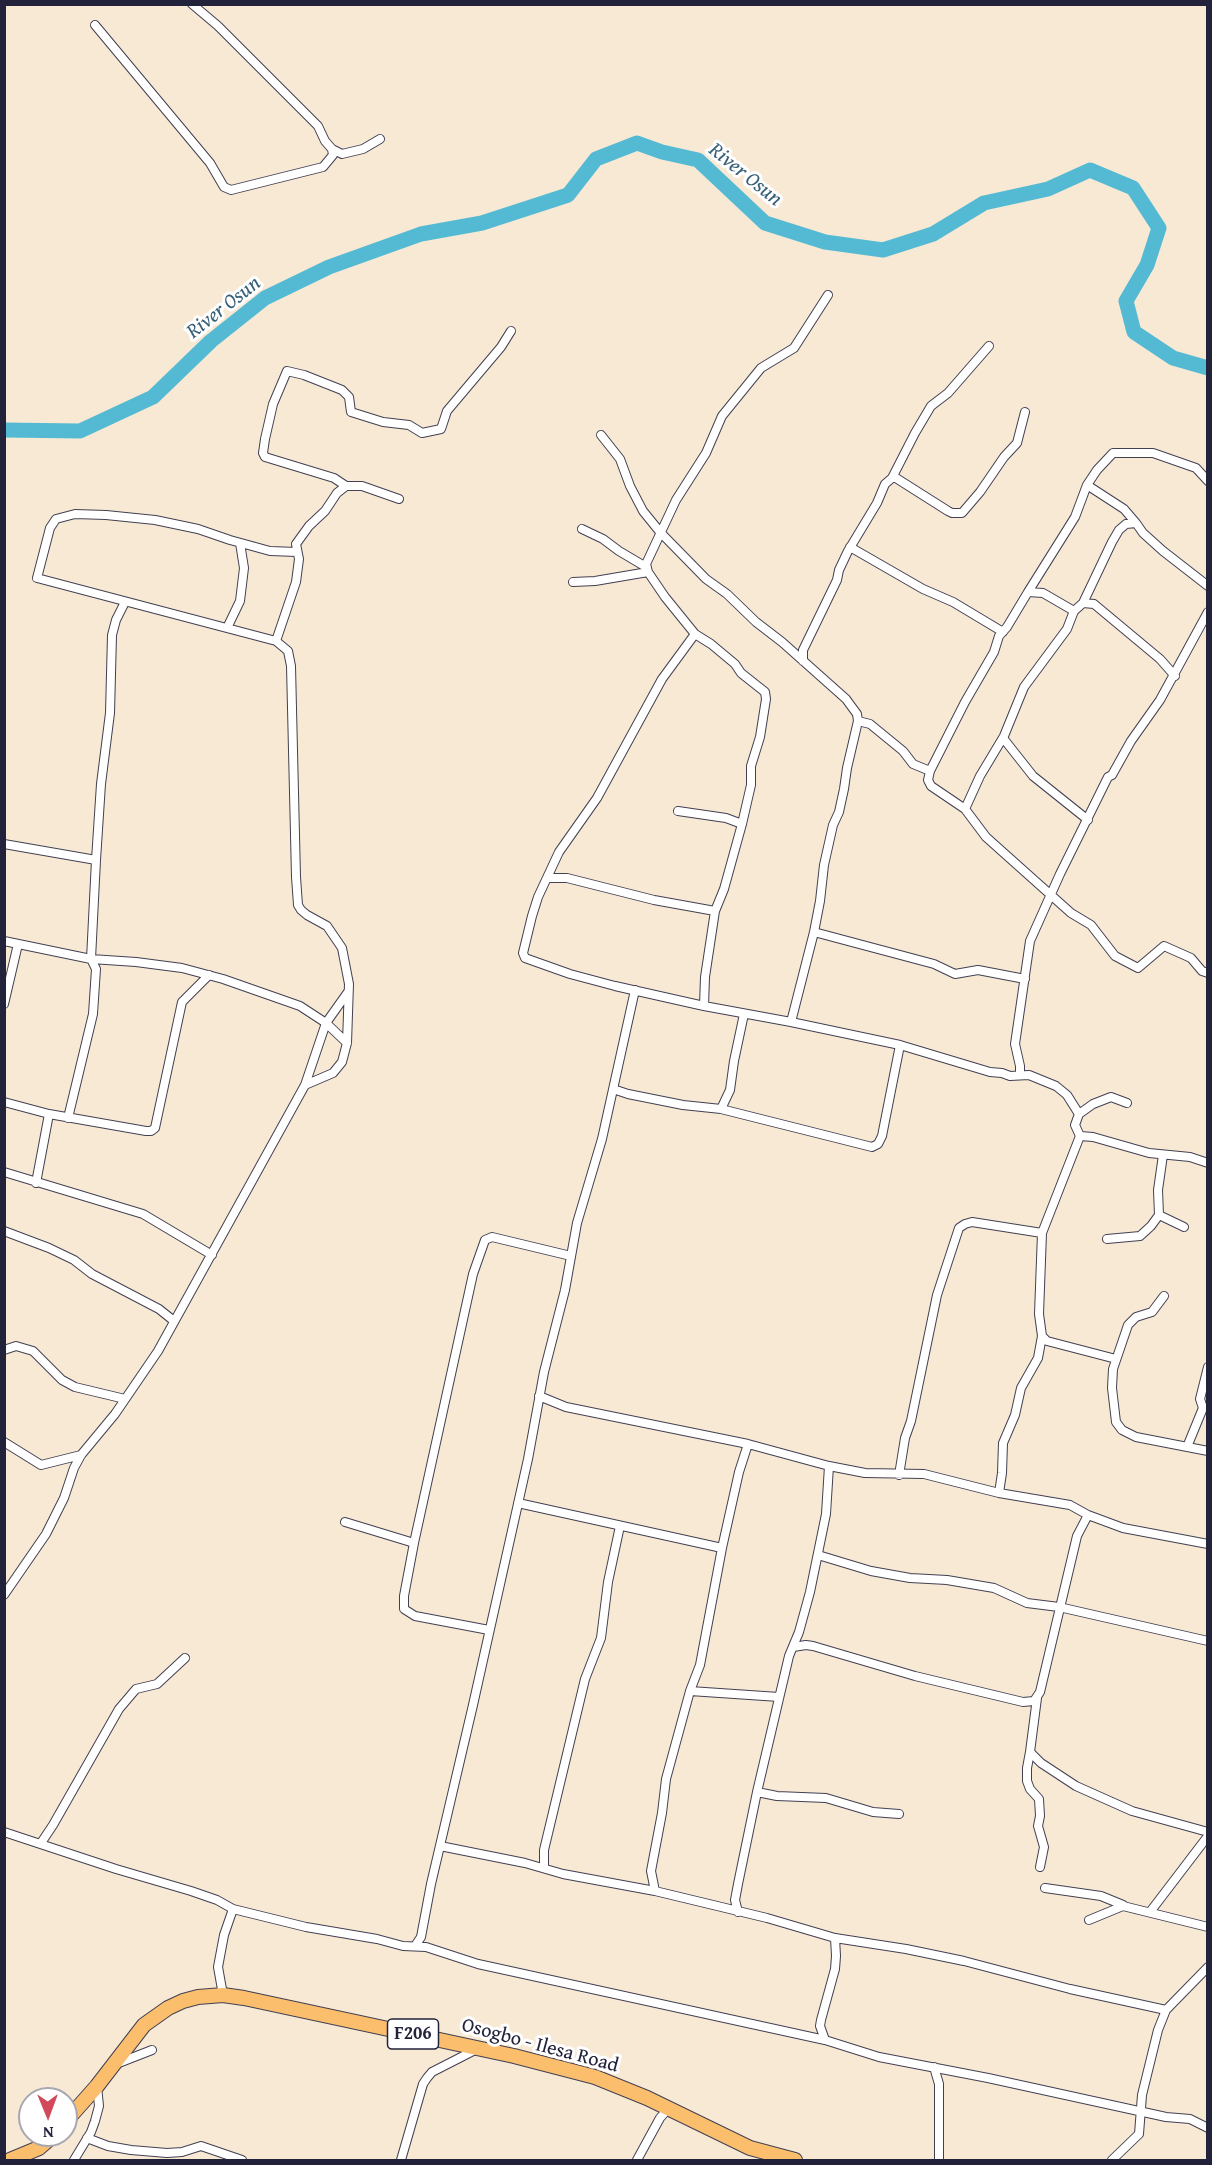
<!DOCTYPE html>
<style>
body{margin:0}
#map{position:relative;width:1212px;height:2165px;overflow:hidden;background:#f8e9d5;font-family:"Gentium Book Plus",serif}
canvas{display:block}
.frame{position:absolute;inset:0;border:6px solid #22223b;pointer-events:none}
.north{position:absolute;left:18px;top:2087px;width:60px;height:60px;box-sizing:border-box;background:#fff;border:2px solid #a7a7b1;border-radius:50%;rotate:179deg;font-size:16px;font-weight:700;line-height:24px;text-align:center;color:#22223b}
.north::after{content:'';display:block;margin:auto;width:21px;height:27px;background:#d1495b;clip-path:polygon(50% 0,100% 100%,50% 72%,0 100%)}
</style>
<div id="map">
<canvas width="1212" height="2165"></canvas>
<div class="frame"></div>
<div class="north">N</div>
</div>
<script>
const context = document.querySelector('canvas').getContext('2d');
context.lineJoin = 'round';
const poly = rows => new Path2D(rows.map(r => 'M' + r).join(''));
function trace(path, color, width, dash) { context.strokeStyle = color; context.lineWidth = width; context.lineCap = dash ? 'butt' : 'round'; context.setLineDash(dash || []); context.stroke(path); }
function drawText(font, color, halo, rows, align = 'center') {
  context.font = font + ' "Gentium Book Plus",serif'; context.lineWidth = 6; context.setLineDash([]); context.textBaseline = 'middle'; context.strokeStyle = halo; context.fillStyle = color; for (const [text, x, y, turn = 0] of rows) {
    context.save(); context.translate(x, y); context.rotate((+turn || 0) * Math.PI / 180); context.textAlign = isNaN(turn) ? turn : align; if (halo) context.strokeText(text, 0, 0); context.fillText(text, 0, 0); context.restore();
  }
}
trace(poly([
 [4,430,80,431,153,397,211,341,265,298,329,267,421,234,482,223,568,195,596,159,637,143,662,152,698,160,765,223,825,242,883,250,933,234,984,203,1048,189,1090,170,1133,188,1159,228,1147,265,1126,301,1134,332,1173,358,1208,368]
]), '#54bad3', 15);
const minor = poly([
 [192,4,218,26,318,126,325,141,332,149,342,154,363,149,380,139],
 [95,25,210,163,224,187,231,190,323,167,333,155,332,149],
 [601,435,620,459,630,486,643,511,660,532,706,579,727,594,756,622,782,642,846,699,857,714,858,721,847,768,844,789,839,812,833,825,824,865,820,901,814,932,791,1022],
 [892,478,915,433,931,406,948,393,989,346],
 [1087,485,1124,509,1136,523],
 [346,486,334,478,265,457,263,453,265,439,273,404,287,371,304,375,342,390,349,397,351,412,383,422,409,425,422,433,441,429,447,411,501,347,511,331],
 [582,529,603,539,619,551,646,567],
 [850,547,923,589,953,602,1003,632],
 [573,582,595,581,648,572],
 [1028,592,1075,517,1087,485,1097,470,1113,453,1153,453,1196,468,1208,481],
 [1083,603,1112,542,1119,530,1126,524,1136,523,1143,533,1163,551,1208,586],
 [227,628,240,601,244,568,240,543],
 [695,634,662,679,597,798,559,852,538,897,532,916,523,953,525,958,570,974,615,986,704,1006,791,1022,900,1045,990,1072,1002,1073,1010,1076,1029,1075,1056,1086,1067,1095,1079,1114,1075,1125,1080,1136,1093,1137,1149,1153,1190,1157,1208,1163],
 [276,641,296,582,299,559,296,544,309,526,325,511,337,493,346,486,362,486,399,499],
 [803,661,803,650,837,580,839,570,848,551,877,503,885,484,892,478,896,478,948,511,952,513,962,513,980,492,1004,457,1017,443,1025,412],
 [1175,676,1160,659,1094,604,1083,603,1074,611,1067,629,1024,687,1004,736,980,776,965,809,986,837,1071,913,1091,925,1115,956,1138,968,1164,946,1191,958,1202,971,1208,973],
 [858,721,870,724,903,751,913,764,930,771],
 [1003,738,1033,776,1088,820],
 [965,809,931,786,928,780,930,771,965,702,994,652,999,636,1007,627,1028,592,1043,593,1074,611],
 [678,811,726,818,742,824],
 [4,844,96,860],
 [548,878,567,878,654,900,715,911],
 [814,932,934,964,955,974,978,970,1025,979],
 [4,941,91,959,136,962,182,968,223,979,300,1006,326,1023,347,1043],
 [4,1004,18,944],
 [704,1006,705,977,715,911,724,889,742,824,751,785,751,766,760,737,766,699,765,692,741,673,735,664,711,644,695,634,665,597,648,572,646,564,676,500,706,453,722,416,761,368,794,348,828,295],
 [1020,1074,1020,1066,1015,1044,1030,941,1060,874,1108,777,1112,775,1131,741,1160,700,1208,612],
 [305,1085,326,1023,348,992],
 [613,1089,628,1094,683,1105,721,1109,872,1147,878,1144,882,1136,900,1045],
 [4,1102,49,1114,36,1183],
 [721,1109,730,1090,734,1061,744,1014],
 [49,1114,146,1131,151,1131,155,1128,182,1002,209,975],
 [1079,1114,1093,1104,1111,1097,1127,1103],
 [68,1118,93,1014,96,969,91,959,96,860,101,784,110,713,112,635,116,620,125,602],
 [1080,1136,1042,1233,1039,1314,1042,1336,1047,1341,1116,1359],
 [4,1172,143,1214,212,1255],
 [1159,1215,1184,1227],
 [4,1231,49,1248,74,1260,92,1274,159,1309,174,1321],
 [1107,1239,1140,1236,1151,1226,1159,1215,1158,1190,1163,1155],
 [1164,1296,1152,1312,1136,1317,1128,1325,1113,1369,1112,1388,1116,1422,1122,1430,1136,1437,1208,1451],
 [4,1350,16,1346,33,1351,62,1380,75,1387,125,1399],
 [539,1396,566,1407,748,1444,829,1466,865,1473,924,1474,999,1493,1070,1505,1088,1515,1123,1528,1208,1544],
 [4,1442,41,1465,81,1455],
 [1187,1447,1203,1408,1200,1399,1208,1367],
 [899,1475,905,1438,911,1421,937,1295,959,1228,965,1224,972,1222,1042,1233],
 [999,1493,1002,1473,1003,1443,1015,1415,1021,1388,1038,1358,1042,1336],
 [518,1503,722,1548],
 [345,1522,414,1543],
 [818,1555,871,1571,910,1578,947,1580,994,1588,1027,1603,1059,1607,1208,1641],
 [4,1595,46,1534,64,1498,74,1468,81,1455,115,1414,158,1351,305,1085,333,1073,342,1062,347,1043,349,984,342,948,327,926,307,915,301,910,298,905,296,877,291,666,288,651,276,641,37,578,50,528,56,519,75,514,106,515,155,520,198,529,230,540,270,551,297,552],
 [489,1630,415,1616,404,1609,404,1596,414,1543,473,1274,485,1240,492,1237,571,1256],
 [793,1647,806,1645,813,1646,915,1676,1023,1702,1034,1701,1040,1692,1077,1536,1088,1515],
 [690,1691,779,1697],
 [1037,1698,1030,1752,1041,1763,1076,1786,1132,1811,1208,1832],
 [1030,1752,1027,1768,1027,1781,1030,1789,1039,1799,1040,1816,1038,1826,1044,1847,1040,1867],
 [757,1792,777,1796,826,1798,873,1812,899,1814],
 [4,1832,116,1869,191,1891,217,1900,233,1909,306,1927,377,1939,403,1946,426,1947,478,1964,825,2040,879,2057,988,2078,1166,2117,1190,2119,1208,2128],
 [41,1843,53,1825,119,1709,136,1689,157,1684,185,1658],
 [440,1846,525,1863,563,1874,655,1891,767,1918,835,1938,906,1949,964,1961,1070,1989,1166,2010],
 [544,1867,544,1850,585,1679,601,1638,608,1582,620,1526],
 [1045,1888,1101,1896,1123,1905],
 [655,1891,651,1871,662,1813,666,1779,690,1691,700,1665,722,1548,739,1472,748,1444],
 [738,1912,735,1900,738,1884,757,1792,789,1656,799,1632,810,1592,826,1514,829,1466],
 [1150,1912,1208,1836],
 [1089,1920,1123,1906,1208,1927],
 [415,1946,421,1937,431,1884,473,1705,528,1459,544,1372,565,1290,577,1223,602,1139,635,990],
 [223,1995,218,1967,224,1935,233,1909],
 [825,2040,820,2026,821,2020,835,1969,836,1956,835,1938],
 [116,2064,152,2050],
 [934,2067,939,2084,939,2160],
 [87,2138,108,2146,131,2150,167,2153,182,2152,201,2146,242,2160],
 [74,2160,91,2132,95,2121,99,2106,97,2086],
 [401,2160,423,2084,427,2078,432,2072,477,2049],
 [637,2160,660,2118,668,2109],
 [1112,2160,1139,2134,1142,2095,1158,2030,1166,2010,1208,1967]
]);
const primary = poly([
 [66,2121,97,2086,144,2025,168,2008,183,2001,198,1997,223,1995,244,1998,514,2056,595,2077,647,2098,750,2148,795,2160],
 [10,2160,39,2148,54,2135]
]);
trace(minor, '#424052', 10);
trace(primary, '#424052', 16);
trace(minor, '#fff', 8);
trace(primary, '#fabe6d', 14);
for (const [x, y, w] of [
 [413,2034,51]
]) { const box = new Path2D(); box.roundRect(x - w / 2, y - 15, w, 30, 4.5); context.fillStyle = '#fff'; context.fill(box); trace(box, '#22223b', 1.5); }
drawText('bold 18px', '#22223b', null, [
 ["F206",413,2034]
]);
drawText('20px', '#22223b', '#fff', [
 ["Osogbo - Ilesa Road",540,2046,15]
]);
drawText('italic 21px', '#365f78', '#fff', [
 ["River Osun",745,175,39],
 ["River Osun",224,308,-38]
]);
</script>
